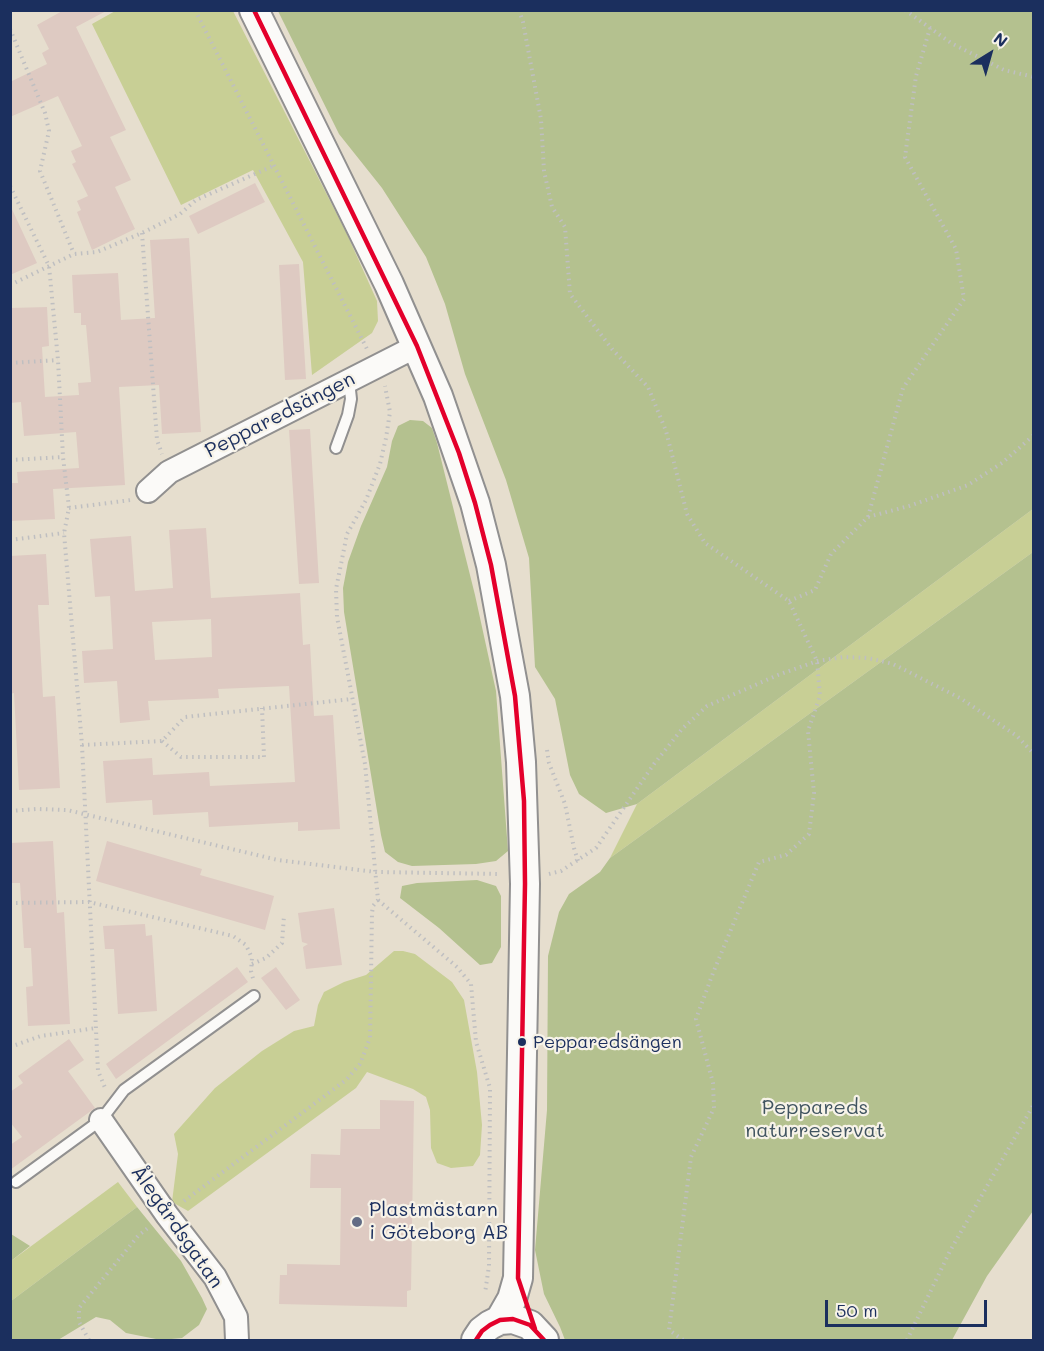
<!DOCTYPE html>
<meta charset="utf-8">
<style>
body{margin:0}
#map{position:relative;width:1044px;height:1351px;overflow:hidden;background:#e6dece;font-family:Mali,sans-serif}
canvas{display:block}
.frame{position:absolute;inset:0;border:12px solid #1b2f5e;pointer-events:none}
.north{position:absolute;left:960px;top:24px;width:60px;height:60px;-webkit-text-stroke:4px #f7f3e8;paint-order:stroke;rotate:37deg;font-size:16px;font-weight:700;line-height:24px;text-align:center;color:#1b2f5e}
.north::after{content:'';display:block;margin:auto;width:21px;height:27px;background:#1b2f5e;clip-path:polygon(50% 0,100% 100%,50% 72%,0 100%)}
.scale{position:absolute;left:825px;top:1300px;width:162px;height:27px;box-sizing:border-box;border:3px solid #1b2f5e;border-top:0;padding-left:8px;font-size:18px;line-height:21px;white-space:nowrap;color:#1b2f5e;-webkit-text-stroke:4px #f7f3e8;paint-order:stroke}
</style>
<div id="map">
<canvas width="1044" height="1351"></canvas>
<div class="frame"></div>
<div class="north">N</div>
<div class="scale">50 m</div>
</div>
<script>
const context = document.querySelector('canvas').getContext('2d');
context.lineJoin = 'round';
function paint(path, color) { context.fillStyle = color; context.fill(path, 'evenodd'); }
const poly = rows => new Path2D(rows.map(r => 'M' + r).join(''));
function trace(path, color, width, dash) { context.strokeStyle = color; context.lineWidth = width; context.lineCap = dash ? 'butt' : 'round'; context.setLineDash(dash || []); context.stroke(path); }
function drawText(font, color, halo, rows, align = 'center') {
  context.font = font + ' Mali,sans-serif'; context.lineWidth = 4.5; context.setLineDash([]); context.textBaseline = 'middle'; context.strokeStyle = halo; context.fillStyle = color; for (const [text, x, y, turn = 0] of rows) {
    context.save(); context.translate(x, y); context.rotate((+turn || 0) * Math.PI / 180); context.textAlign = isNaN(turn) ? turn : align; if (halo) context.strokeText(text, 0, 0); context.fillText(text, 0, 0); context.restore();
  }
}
paint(poly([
 [117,10,233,11,346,232,377,301,378,321,372,333,312,375,303,262,253,170,181,205,92,24],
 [1033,509,1033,552,610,858,637,804],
 [394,951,403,951,415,954,452,982,464,1000,477,1072,482,1125,480,1155,473,1166,451,1168,437,1163,431,1148,430,1110,426,1097,413,1089,367,1072,356,1088,188,1211,172,1202,178,1154,174,1134,215,1088,262,1051,294,1031,314,1026,318,1005,324,992,344,982,366,975],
 [118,1182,137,1207,11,1301,11,1261]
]), '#c8cf95');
paint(poly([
 [278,11,1033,11,1033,509,637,804,606,813,579,794,570,775,555,699,535,667,529,558,506,480,465,374,445,304,426,257,382,188,339,134],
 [410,420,423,421,432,428,437,443,475,595,496,691,508,851,496,861,476,864,412,866,398,862,385,852,381,835,344,612,343,588,348,562,361,526,387,467,392,441,398,426],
 [1033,552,1033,1211,987,1276,952,1340,565,1340,560,1327,544,1294,535,1250,547,1110,548,956,559,912,569,894,600,872,610,858],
 [477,880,496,886,501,896,501,947,492,963,480,965,439,928,400,898,402,886,417,883],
 [137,1207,181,1261,202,1298,207,1309,199,1325,182,1338,161,1340,126,1333,110,1320,96,1317,58,1340,11,1340,11,1301],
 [11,1234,30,1246,11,1261,10,1261]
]), '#b4c18f');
paint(poly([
 [64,10,108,10,76,27,126,130,110,137,131,180,115,187,135,229,92,250,77,212,81,210,77,201,88,196,72,164,76,162,71,151,82,146,58,96,10,117,10,82,47,64,42,53,49,49,37,25],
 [255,183,265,202,198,234,189,216],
 [10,205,37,263,10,275],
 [189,238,201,432,162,434,159,385,119,387,125,485,53,489,55,519,10,521,10,483,18,483,17,472,79,468,76,432,24,436,21,402,10,403,10,308,47,307,49,346,42,347,45,397,79,395,78,383,91,382,86,325,81,325,81,313,74,313,72,275,118,273,121,320,155,318,150,240],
 [299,264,306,379,285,380,279,265],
 [310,429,319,583,299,584,289,430],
 [206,528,211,598,300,593,303,645,310,644,314,716,333,715,340,829,298,831,298,822,209,827,208,812,153,815,152,800,106,803,103,761,152,758,153,775,209,772,210,786,295,782,289,686,218,689,219,698,148,701,150,720,120,723,117,681,84,683,82,651,113,649,110,596,95,597,90,539,131,536,135,591,173,588,169,530],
 [211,619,212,657,155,660,152,622],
 [46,554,49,605,38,605,43,697,55,696,60,788,19,790,14,693,10,694,10,556],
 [53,841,57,913,64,912,70,1024,28,1026,26,987,33,986,31,948,24,948,20,883,10,883,10,843],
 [107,841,202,869,200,875,274,896,265,930,96,881],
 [334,908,342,965,306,969,303,947,308,944,302,942,298,913],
 [145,924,146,936,152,935,157,1011,118,1014,114,949,105,949,103,926],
 [237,967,248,982,116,1079,106,1064],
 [276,967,300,1000,286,1010,261,978],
 [69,1039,84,1060,68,1071,95,1108,10,1170,10,1145,22,1137,10,1122,10,1092,23,1083,18,1076],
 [380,1100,414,1101,411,1290,407,1291,407,1307,279,1304,280,1275,287,1275,287,1264,340,1265,341,1188,310,1188,311,1154,340,1155,341,1129,380,1129]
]), '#decac2');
const service = poly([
 [336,448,348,415,351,399,349,381],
 [16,1182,101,1120,124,1090,254,996]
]);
const minor = poly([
 [148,491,169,472,417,346],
 [101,1120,167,1215,215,1277,236,1317,237,1340]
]);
const tertiary = poly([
 [254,10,389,284,438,396,475,503,491,565,505,642,515,696,521,762,525,884,518,1278,512,1299,500,1320],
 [476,1340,482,1331,490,1325,500,1320,513,1319,530,1325,544,1340]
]);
trace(service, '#919090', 14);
trace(minor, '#919090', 26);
trace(tertiary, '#919090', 32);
trace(poly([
 [195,10,367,349],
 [519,10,523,22,541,119,544,171,552,207,565,227,570,294,612,349,648,387,666,431,687,514,705,543,789,601,817,661,820,696,808,731,814,793,809,834,786,855,759,862,713,973,696,1019,713,1083,714,1108,691,1157,669,1330,683,1340],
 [905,10,951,43,1004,70,1034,77],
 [10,29,45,113,49,131,40,171,74,254],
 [10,186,49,266,58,360,63,457,69,508,64,533,82,745,98,1071,106,1090],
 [142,233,157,440,162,454],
 [10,285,74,254,97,252,142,233,180,214,196,200,273,166],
 [10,363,58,360],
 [10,460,63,457],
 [69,508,131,500],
 [868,517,903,388,964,299,956,249,905,157,916,76,930,28],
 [10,540,64,533],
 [789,601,815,590,831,554,868,517,909,506,968,485,1002,463,1034,435],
 [162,741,181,757,264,757,262,708],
 [82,745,162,741,185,717,352,699],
 [547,750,549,763,565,804,574,848,578,861],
 [10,811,37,809,67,810,278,860,376,872,501,874],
 [549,874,561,871,596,848,654,764,682,729,707,706,778,675,817,661,844,657,868,658,893,664,960,698,1017,736,1034,754],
 [378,900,457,967,471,984,476,1042,490,1088,489,1266,485,1293],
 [10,903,89,902,233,936,246,945,252,958,251,971,254,982],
 [252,964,266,958,282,943,284,916],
 [10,1047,41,1036,96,1028],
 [184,1201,346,1080,360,1064,370,1038,372,913,373,906,378,900,365,764,337,617,336,589,347,534,366,500,380,464,386,438,390,412,385,386],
 [89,1340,79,1322,79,1308,138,1236,149,1227],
 [907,1340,950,1251,1034,1104]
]), '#bfbfc1', 4, [1.5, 4.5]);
trace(service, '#fbfaf8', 10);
trace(minor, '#fbfaf8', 22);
trace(tertiary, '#fbfaf8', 28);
trace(poly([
 [254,10,417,346,459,453,475,503,491,565,515,696,524,801,525,884,518,1278,535,1329],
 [476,1340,482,1331,490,1325,500,1320,513,1319,530,1325,544,1340]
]), '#e4002b', 4.5);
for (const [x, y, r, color] of [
 [522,1042,5,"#1b2f5e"],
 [357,1222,6,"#626c85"]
]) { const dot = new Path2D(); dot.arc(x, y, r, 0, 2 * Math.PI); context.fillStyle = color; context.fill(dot); trace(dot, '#f7f3e8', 2); }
drawText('18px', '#1b2f5e', '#f7f3e8', [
 ["Pepparedsängen",533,1042]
], 'left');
drawText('20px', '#1b2f5e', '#f7f3e8', [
 ["Pepparedsängen",280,415,-27],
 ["Ålegårdsgatan",177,1227,55]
]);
drawText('20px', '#405460', '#f7f3e8', [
 ["Peppareds",815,1108],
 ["naturreservat",815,1131]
]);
drawText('20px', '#1b2f5e', '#f7f3e8', [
 ["Plastmästarn",369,1210],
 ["i Göteborg AB",369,1233]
], 'left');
</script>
